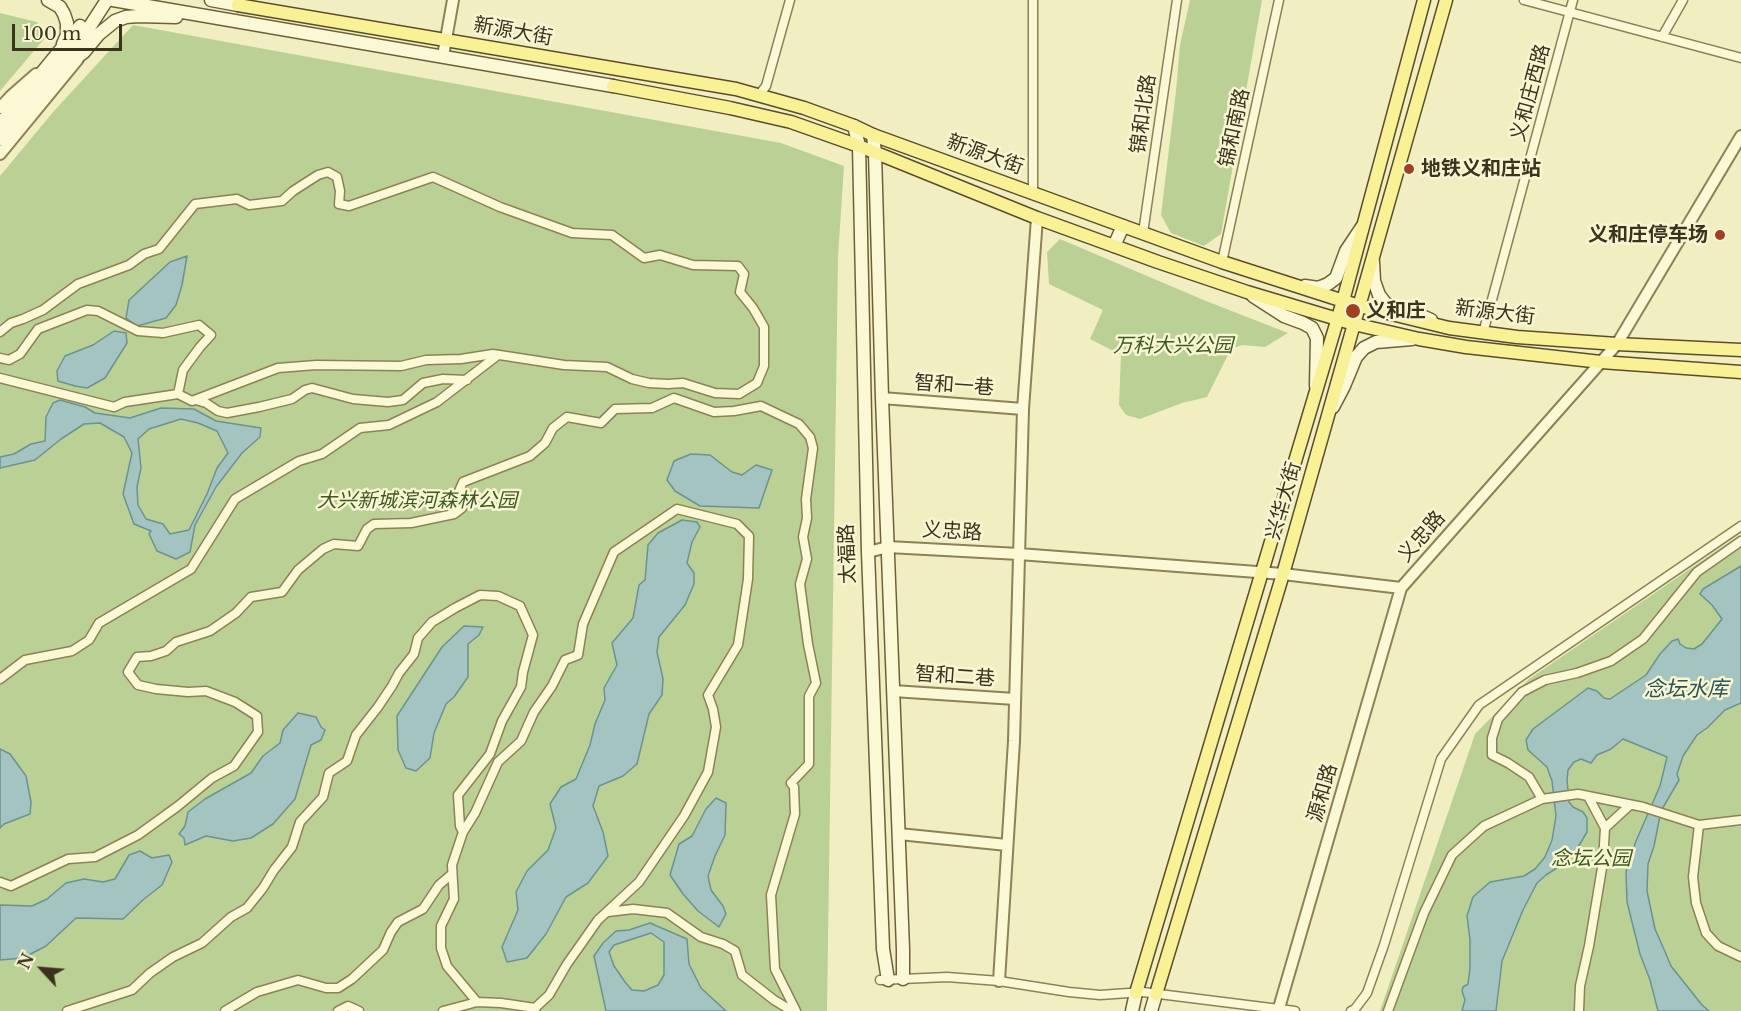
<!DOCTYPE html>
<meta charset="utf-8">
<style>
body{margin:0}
#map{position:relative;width:1741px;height:1011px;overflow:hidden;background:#f1efc1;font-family:"Libre Baskerville",serif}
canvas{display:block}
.north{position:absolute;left:12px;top:939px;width:60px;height:60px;-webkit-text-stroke:4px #f8f6d2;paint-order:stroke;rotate:296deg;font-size:16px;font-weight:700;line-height:24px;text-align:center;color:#3b331d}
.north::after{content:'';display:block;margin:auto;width:21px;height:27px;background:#3b331d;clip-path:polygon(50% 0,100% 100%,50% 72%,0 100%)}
.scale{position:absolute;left:12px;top:24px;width:110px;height:27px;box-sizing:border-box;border:3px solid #3b331d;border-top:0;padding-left:8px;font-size:18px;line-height:21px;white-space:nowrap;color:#3b331d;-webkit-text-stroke:4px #f8f6d2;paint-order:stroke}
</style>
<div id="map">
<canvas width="1741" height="1011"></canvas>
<div class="north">N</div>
<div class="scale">100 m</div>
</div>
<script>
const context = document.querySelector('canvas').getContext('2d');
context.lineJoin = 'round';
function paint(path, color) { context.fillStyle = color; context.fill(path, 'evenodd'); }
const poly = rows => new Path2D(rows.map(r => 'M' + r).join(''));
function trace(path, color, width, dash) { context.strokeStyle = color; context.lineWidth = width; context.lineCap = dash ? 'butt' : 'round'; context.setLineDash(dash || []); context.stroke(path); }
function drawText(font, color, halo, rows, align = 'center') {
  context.font = font + ' "Libre Baskerville","Noto Sans SC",serif'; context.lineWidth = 5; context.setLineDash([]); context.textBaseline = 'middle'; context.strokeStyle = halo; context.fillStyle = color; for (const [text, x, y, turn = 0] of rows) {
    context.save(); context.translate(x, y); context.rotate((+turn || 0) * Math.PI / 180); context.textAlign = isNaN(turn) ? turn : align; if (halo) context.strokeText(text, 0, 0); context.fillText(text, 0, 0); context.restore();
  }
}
paint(poly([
 [1190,0,1262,0,1221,234,1204,246,1171,233,1161,215,1176,91,1180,45],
 [0,13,37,22,44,39,0,91],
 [133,25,781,143,844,166,838,257,827,1011,0,1011,0,176,54,111],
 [1060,239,1206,301,1288,333,1265,347,1242,345,1231,349,1207,397,1182,403,1140,419,1126,415,1119,405,1121,355,1090,339,1103,310,1049,284,1047,252],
 [1741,534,1741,1011,1380,1011,1475,734,1529,679]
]), '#bbd094');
const water = poly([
 [187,256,182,285,176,305,166,318,137,326,126,318,129,300,170,262,187,256],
 [114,331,126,333,127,343,105,378,87,388,75,386,58,381,57,371,65,356,93,345,114,331],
 [60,400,85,407,95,413,130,418,161,408,194,409,216,421,261,428,260,437,242,453,216,487,195,525,190,552,176,559,157,551,149,534,151,531,134,524,123,494,132,453,124,437,100,423,84,424,61,439,35,460,0,468,0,457,14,454,31,444,45,441,46,417,53,403,60,400],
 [181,419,198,423,217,431,228,453,217,468,207,494,189,530,170,534,163,524,146,519,138,505,137,487,141,468,138,439,149,429,181,419],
 [691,454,710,455,732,472,742,475,756,465,772,470,759,508,700,506,675,491,667,480,674,461,691,454],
 [682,520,697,522,700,527,692,542,687,563,694,573,694,584,685,605,659,637,657,652,663,679,662,695,649,714,637,764,623,776,599,786,593,806,603,832,608,856,588,883,566,897,546,934,527,958,507,962,502,947,518,910,516,892,527,871,548,850,556,828,550,804,561,787,576,779,590,745,595,724,605,700,604,688,617,665,612,643,633,618,639,585,645,580,648,545,658,533,682,520],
 [1741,566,1741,703,1725,710,1707,728,1697,735,1683,756,1677,774,1679,780,1661,811,1654,846,1648,864,1647,891,1655,929,1666,954,1671,966,1702,1005,1709,1011,1658,1011,1650,980,1640,954,1627,902,1626,872,1636,841,1660,786,1667,757,1623,739,1611,749,1597,755,1591,763,1581,759,1574,762,1568,770,1567,780,1569,802,1573,807,1583,812,1587,818,1587,832,1574,854,1566,862,1546,875,1537,883,1523,910,1502,961,1496,1011,1462,1011,1465,1000,1462,991,1463,987,1468,984,1470,968,1470,940,1467,916,1473,897,1490,882,1524,876,1535,869,1545,857,1552,840,1556,816,1552,781,1547,767,1528,750,1526,740,1533,729,1588,688,1597,691,1604,698,1610,699,1646,675,1660,654,1672,641,1678,639,1680,644,1686,648,1694,649,1702,644,1722,619,1712,605,1700,594,1703,589,1741,566],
 [464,626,483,627,479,635,468,644,468,677,454,697,446,704,434,733,430,758,416,771,406,768,398,750,397,716,442,647,464,626],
 [298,713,316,717,321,727,325,730,321,740,311,745,295,799,273,824,251,838,233,841,206,836,185,845,184,838,179,834,185,826,188,812,205,799,251,773,263,756,280,743,283,730,298,713],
 [0,749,10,754,26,776,31,802,30,814,4,824,0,828,0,749],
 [716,798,726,803,725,835,715,856,708,876,711,890,723,906,726,914,719,927,698,911,683,894,670,875,679,844,692,836,706,809,716,798],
 [140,851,152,858,169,855,172,862,162,885,144,899,123,919,76,918,46,946,23,958,0,960,0,905,32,906,47,899,66,883,84,879,103,882,115,879,129,855,140,851],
 [650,923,687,939,689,964,701,988,726,1011,606,1011,594,956,603,943,616,931,629,930,650,923],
 [651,933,664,942,664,975,658,985,644,991,632,990,625,982,614,966,609,952,614,945,651,933]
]);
paint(water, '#a4c4c2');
trace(water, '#6a9392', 1.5);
const minor = poly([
 [1524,0,1741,58],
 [1662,37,1683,0],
 [759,95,766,86,790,0],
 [1033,194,1033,0],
 [1143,233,1177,0],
 [1222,262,1279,0],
 [0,332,11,323,23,319,43,310,78,284,129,265,144,254,159,249,195,204,237,199,249,205,282,201,293,191,318,175,328,172,337,177,340,191,339,204,349,206,433,177,500,207,572,233,612,235,644,258,660,255,693,265,738,266,744,274,740,292,753,308,764,327,764,366,757,383,739,394,715,393,683,383,668,384,649,383,632,379,607,367,564,365,493,354,461,359,426,360,401,366,316,365,278,368,192,401,178,394,125,402,114,407,0,378],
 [1483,333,1573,0],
 [0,358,9,360,20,354,38,329,87,310,98,311,138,331,163,333,199,325,211,335,200,347,183,370,178,394],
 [196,400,206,403,218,411,227,413,259,407,292,399,305,390,312,388,353,399,388,402,403,400,423,383,443,379,467,380],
 [0,679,25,660,72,651,89,640,99,623,191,569,235,499,299,461,322,454,360,428,389,425,437,402,498,355],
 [1542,799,1529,777,1508,763,1492,755,1492,738,1498,719,1522,692,1545,680,1577,673,1611,661,1643,639,1697,572,1741,541],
 [1699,825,1693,877,1696,903,1706,933,1718,946,1741,957],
 [1605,828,1630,805],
 [0,882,11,886,68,859,95,857,138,835,178,806,212,778,234,766,258,732,257,716,235,702,206,691,188,692,156,689,138,685,128,672,137,657,151,656,166,651,176,642,210,631,236,613,251,597,282,592,298,570,323,549,334,544,358,546,367,529,374,524,411,523,454,514,462,508,457,496,463,482,530,456,545,443,553,428,567,417,601,423,615,409,652,408,674,398,714,412,734,411,761,406,799,424,810,437,813,448,806,499,807,518,803,537,807,559,800,584,808,644,816,683,809,696,809,764,791,783,794,787,795,814,771,895,775,969,796,1011],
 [608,912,633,909,667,913,701,937,723,944,735,951,742,975,774,1000,792,1011],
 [880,980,947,977,999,981,1069,992,1100,995,1143,992,1295,1011],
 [477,1002,447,966,441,948,441,926,454,899,452,865,463,832,475,813,498,762,521,741,534,712,552,686,565,660,578,655,583,624,614,552,677,509,737,524,749,536,748,579,738,645,708,695,713,709,716,727,708,772,684,816,639,882,598,920,567,964,549,995,535,1008,535,1011],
 [67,1011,132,990,150,973,173,957,202,943,231,917,247,908,263,888,274,870,292,847,300,822,323,797,329,773,347,761,356,735,378,707,392,686,399,673,414,654,418,638,432,622,455,608,480,595,498,596,520,606,533,635,523,672,521,687,502,721,490,754,458,795,460,826,463,832],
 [225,1011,257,992,298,980,326,988,338,988,352,979,383,950,391,932,398,922,423,909,439,885,452,874],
 [338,1011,348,1006,359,1011],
 [443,1011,477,1002,501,1003,535,1008],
 [1351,1011,1355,1009,1367,993,1384,945,1441,759,1479,705,1741,526],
 [1388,1011,1424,913,1452,855,1484,826,1542,799,1578,794,1643,807,1699,825,1741,820],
 [1579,1011,1580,986,1589,946,1603,862,1605,828,1588,796]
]);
const tertiary = poly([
 [443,56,453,0],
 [0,108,11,96,36,74],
 [0,154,78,59],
 [882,398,1023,409],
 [868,552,888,547,1019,554,1283,574,1401,588,1617,344,1741,136],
 [893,691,1015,699],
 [899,834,1007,845],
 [999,981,1014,741,1023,409,1037,218],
 [1279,1008,1401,588]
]);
const secondary = poly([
 [48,0,60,7,64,14,67,23,67,35,63,44],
 [113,0,613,86],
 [211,0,238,5],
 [67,64,84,52,99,34,115,21,126,17,138,16,176,17],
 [0,124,80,26],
 [854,126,859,146,868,552,883,949,888,980],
 [873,135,875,153,882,398,903,949,903,979],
 [0,139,56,72,83,37,107,0],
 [1114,246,1123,226],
 [1373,262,1374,281,1379,295,1386,304,1394,307,1411,311,1431,320],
 [1305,286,1318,288,1328,284,1336,278,1346,251,1362,227],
 [1253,296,1284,316,1303,323,1312,328,1317,338,1316,386],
 [1333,407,1344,386,1356,357,1364,348,1376,342,1412,339],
 [1132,1011,1136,993],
 [1151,1011,1156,994]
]);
const primary = poly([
 [238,5,736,89,804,108,854,126,873,135,1222,262,1359,306,1449,328,1517,337,1617,344,1741,350],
 [613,86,730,108,791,122,859,146,1037,218,1158,262,1247,292,1354,324,1419,339,1466,347,1601,362,1741,372],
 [1136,993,1343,301,1424,0],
 [1156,994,1283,574,1446,0]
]);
trace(minor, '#8d8157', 11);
trace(tertiary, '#8d8157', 14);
trace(secondary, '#6e613a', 15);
trace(primary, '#5a4d2c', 15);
trace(minor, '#fbf9d5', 8);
trace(tertiary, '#fbf9d5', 10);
trace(secondary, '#fbf9d5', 12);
trace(primary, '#f8f196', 12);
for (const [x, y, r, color] of [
 [1409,169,6,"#a04022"],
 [1720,235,6,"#a04022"],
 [1353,311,8,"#a04022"]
]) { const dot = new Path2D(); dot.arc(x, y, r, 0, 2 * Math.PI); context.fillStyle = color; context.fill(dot); trace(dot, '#f8f6d2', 2); }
drawText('20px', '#3b331d', '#f8f6d2', [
 ["新源大街",513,32,10],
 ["义和庄西路",1531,93,-75],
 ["锦和北路",1144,114,-82],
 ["锦和南路",1235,128,-78],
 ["新源大街",985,155,20],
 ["新源大街",1495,313,7],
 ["智和一巷",954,386,4],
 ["兴华大街",1284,501,-74],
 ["义忠路",952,532,3],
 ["义忠路",1422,537,-49],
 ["太福路",848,554,-92],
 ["智和二巷",955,677,4],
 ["源和路",1323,793,-74]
]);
drawText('bold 20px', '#3b331d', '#f8f6d2', [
 ["地铁义和庄站",1421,169],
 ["义和庄停车场",1708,235,"right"],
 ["义和庄",1366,311]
], 'left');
drawText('italic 20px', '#3e5922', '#f8f6d2', [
 ["万科大兴公园",1173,346],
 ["大兴新城滨河森林公园",417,501],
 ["念坛公园",1591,859]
]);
drawText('italic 21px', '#2b535c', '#f8f6d2', [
 ["念坛水库",1686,690]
]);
</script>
